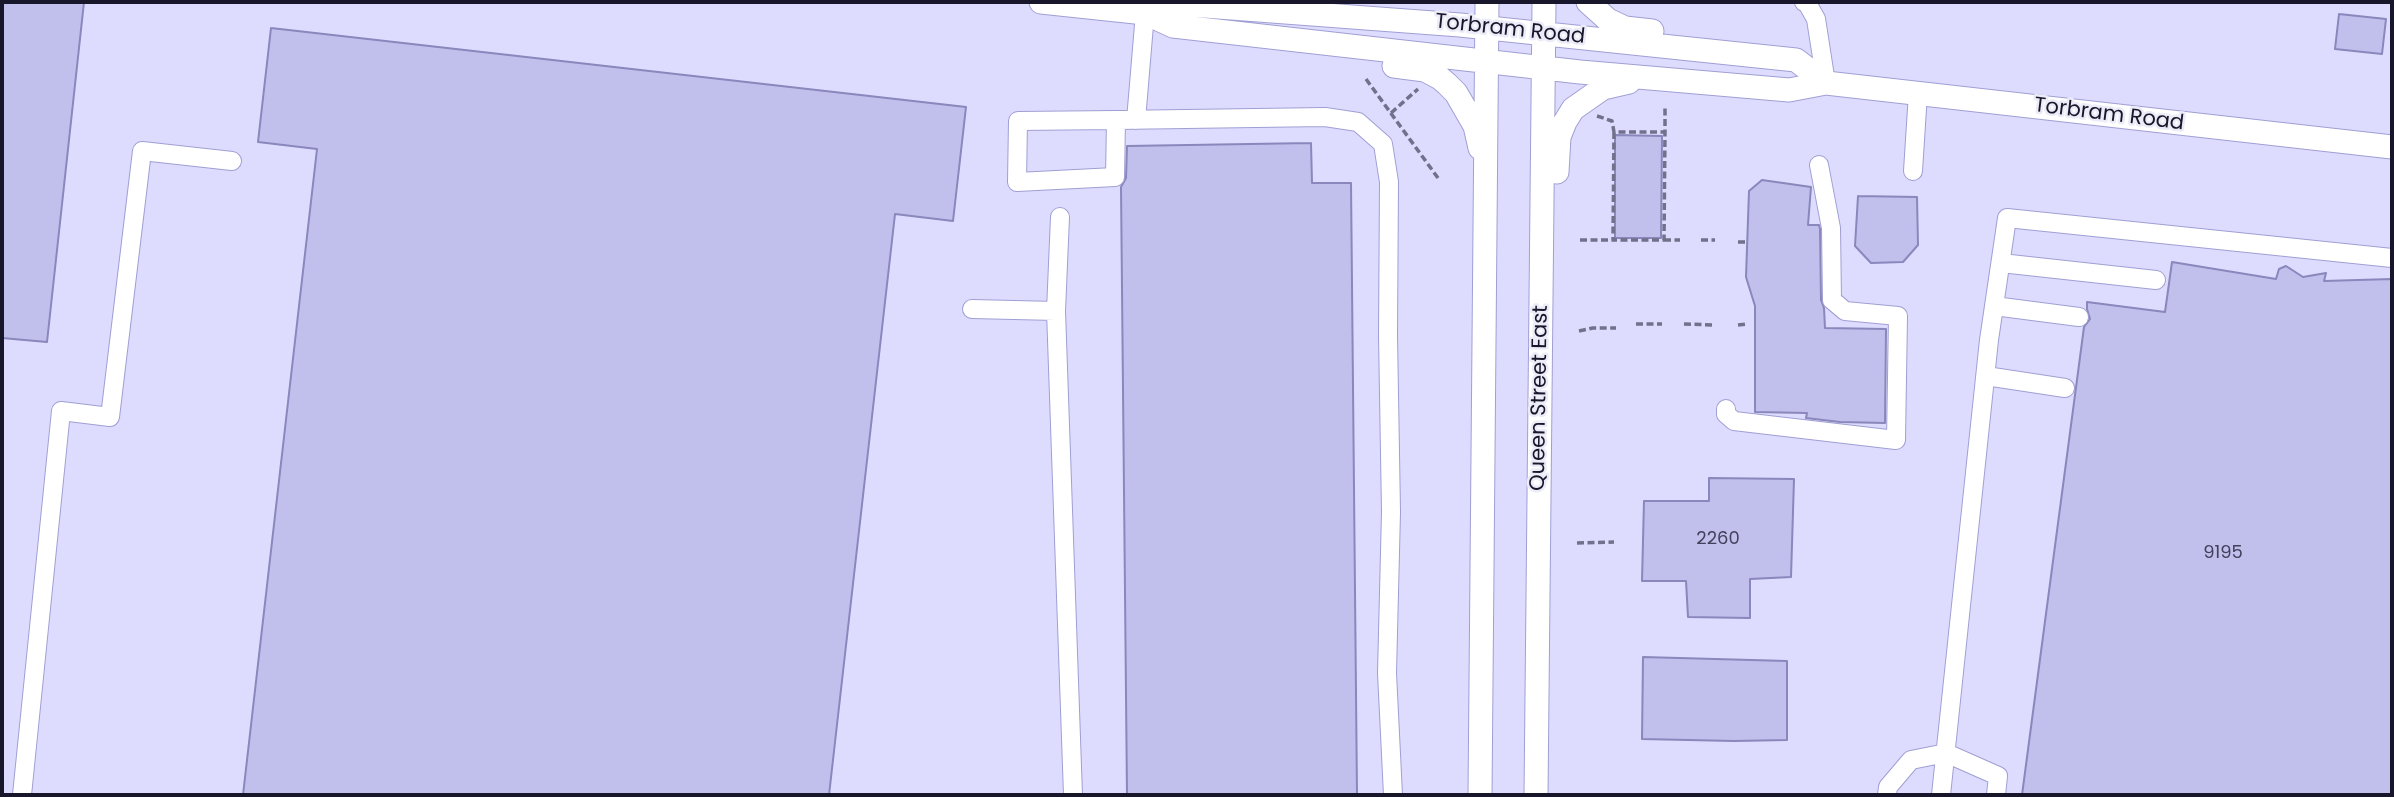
<!DOCTYPE html>
<style>
body{margin:0}
#map{position:relative;width:2394px;height:797px;overflow:hidden;background:#dddcfe;font-family:Poppins,sans-serif}
canvas{display:block}
.frame{position:absolute;inset:0;border:4px solid #18162a;pointer-events:none}
</style>
<div id="map">
<canvas width="2394" height="797"></canvas>
<div class="frame"></div>
</div>
<script>
const context = document.querySelector('canvas').getContext('2d');
context.lineJoin = 'round';
function paint(path, color) { context.fillStyle = color; context.fill(path, 'evenodd'); }
const poly = rows => new Path2D(rows.map(r => 'M' + r).join(''));
function trace(path, color, width, dash) { context.strokeStyle = color; context.lineWidth = width; context.lineCap = dash ? 'butt' : 'round'; context.setLineDash(dash || []); context.stroke(path); }
function drawText(font, color, halo, rows, align = 'center') {
  context.font = font + ' Poppins,sans-serif'; context.lineWidth = 5; context.setLineDash([]); context.textBaseline = 'middle'; context.strokeStyle = halo; context.fillStyle = color; for (const [text, x, y, turn = 0] of rows) {
    context.save(); context.translate(x, y); context.rotate((+turn || 0) * Math.PI / 180); context.textAlign = isNaN(turn) ? turn : align; if (halo) context.strokeText(text, 0, 0); context.fillText(text, 0, 0); context.restore();
  }
}
const building = poly([
 [2,2,84,2,47,342,2,338,2,2],
 [2339,14,2386,19,2382,54,2335,49,2339,14],
 [271,28,966,107,953,221,895,214,829,795,243,795,317,149,258,142,271,28],
 [1615,135,1662,136,1661,238,1615,238,1615,135],
 [1311,143,1312,183,1351,183,1357,795,1127,795,1121,187,1126,178,1127,146,1311,143],
 [1762,180,1811,187,1808,225,1819,225,1820,229,1821,300,1824,308,1825,328,1886,329,1885,423,1840,422,1806,418,1807,413,1755,412,1755,306,1746,277,1749,191,1762,180],
 [1858,196,1917,197,1918,245,1903,262,1871,263,1855,246,1858,196],
 [2172,262,2276,279,2279,269,2286,266,2303,277,2326,273,2324,281,2392,279,2392,795,2022,795,2084,327,2090,319,2087,309,2087,302,2165,312,2172,262],
 [1709,478,1794,479,1791,577,1750,579,1750,618,1688,617,1686,581,1642,581,1644,501,1709,501,1709,478],
 [1643,657,1787,661,1787,740,1734,741,1642,739,1643,657]
]);
paint(building, '#c1c0ed');
trace(building, '#8987bb', 2);
const minor = poly([
 [1804,2,1807,3,1816,19,1826,83],
 [1116,120,1115,177,1017,182,1018,121,1116,120,1325,117,1358,122,1383,144,1389,182,1388,335,1391,512,1387,673,1393,795],
 [1136,120,1145,13],
 [1913,171,1918,93],
 [2001,263,2156,280],
 [1994,306,2079,317],
 [972,309,1056,311,1073,795],
 [1056,311,1060,217],
 [1986,376,2065,388],
 [1726,409,1726,414,1734,421,1896,440,1898,316,1845,311,1832,300,1831,228,1819,165],
 [22,795,61,411,110,417,142,151,232,161],
 [1887,795,1888,787,1911,760,1946,753,1998,776,1996,795],
 [1941,795,1989,340,2007,218,2392,258]
]);
const major = poly([
 [1041,2,1145,13,1178,4,1460,25,1796,60,1826,83],
 [1588,2,1608,20,1625,28,1652,31],
 [1145,13,1173,26,1580,72,1789,90,1826,83,2392,147],
 [1394,66,1425,70,1440,78,1447,84,1456,93,1475,126,1480,148],
 [1557,172,1559,137,1565,122,1573,109,1603,88,1629,82],
 [1480,795,1487,2],
 [1536,795,1544,2]
]);
trace(minor, '#a09fd4', 20);
trace(major, '#a09fd4', 25);
trace(poly([
 [1366,79,1438,178],
 [1391,113,1418,89],
 [1597,116,1612,121,1614,132,1665,132,1665,106],
 [1614,132,1613,240,1664,240,1665,132],
 [1580,240,1613,240],
 [1664,240,1680,240],
 [1701,240,1715,240],
 [1738,242,1747,242],
 [1636,324,1662,324],
 [1684,324,1714,325],
 [1738,325,1747,324],
 [1579,331,1593,328,1616,328],
 [1577,543,1614,542]
]), '#72708b', 3.5, [7, 3.5]);
trace(minor, '#fff', 18);
trace(major, '#fff', 23);
drawText('18px', '#42405b', null, [
 ["2260",1718,539],
 ["9195",2223,553]
]);
drawText('21px', '#18162a', '#ececf8', [
 ["Torbram Road",1510,30,6],
 ["Torbram Road",2109,115,7],
 ["Queen Street East",1540,398,-89]
]);
</script>
